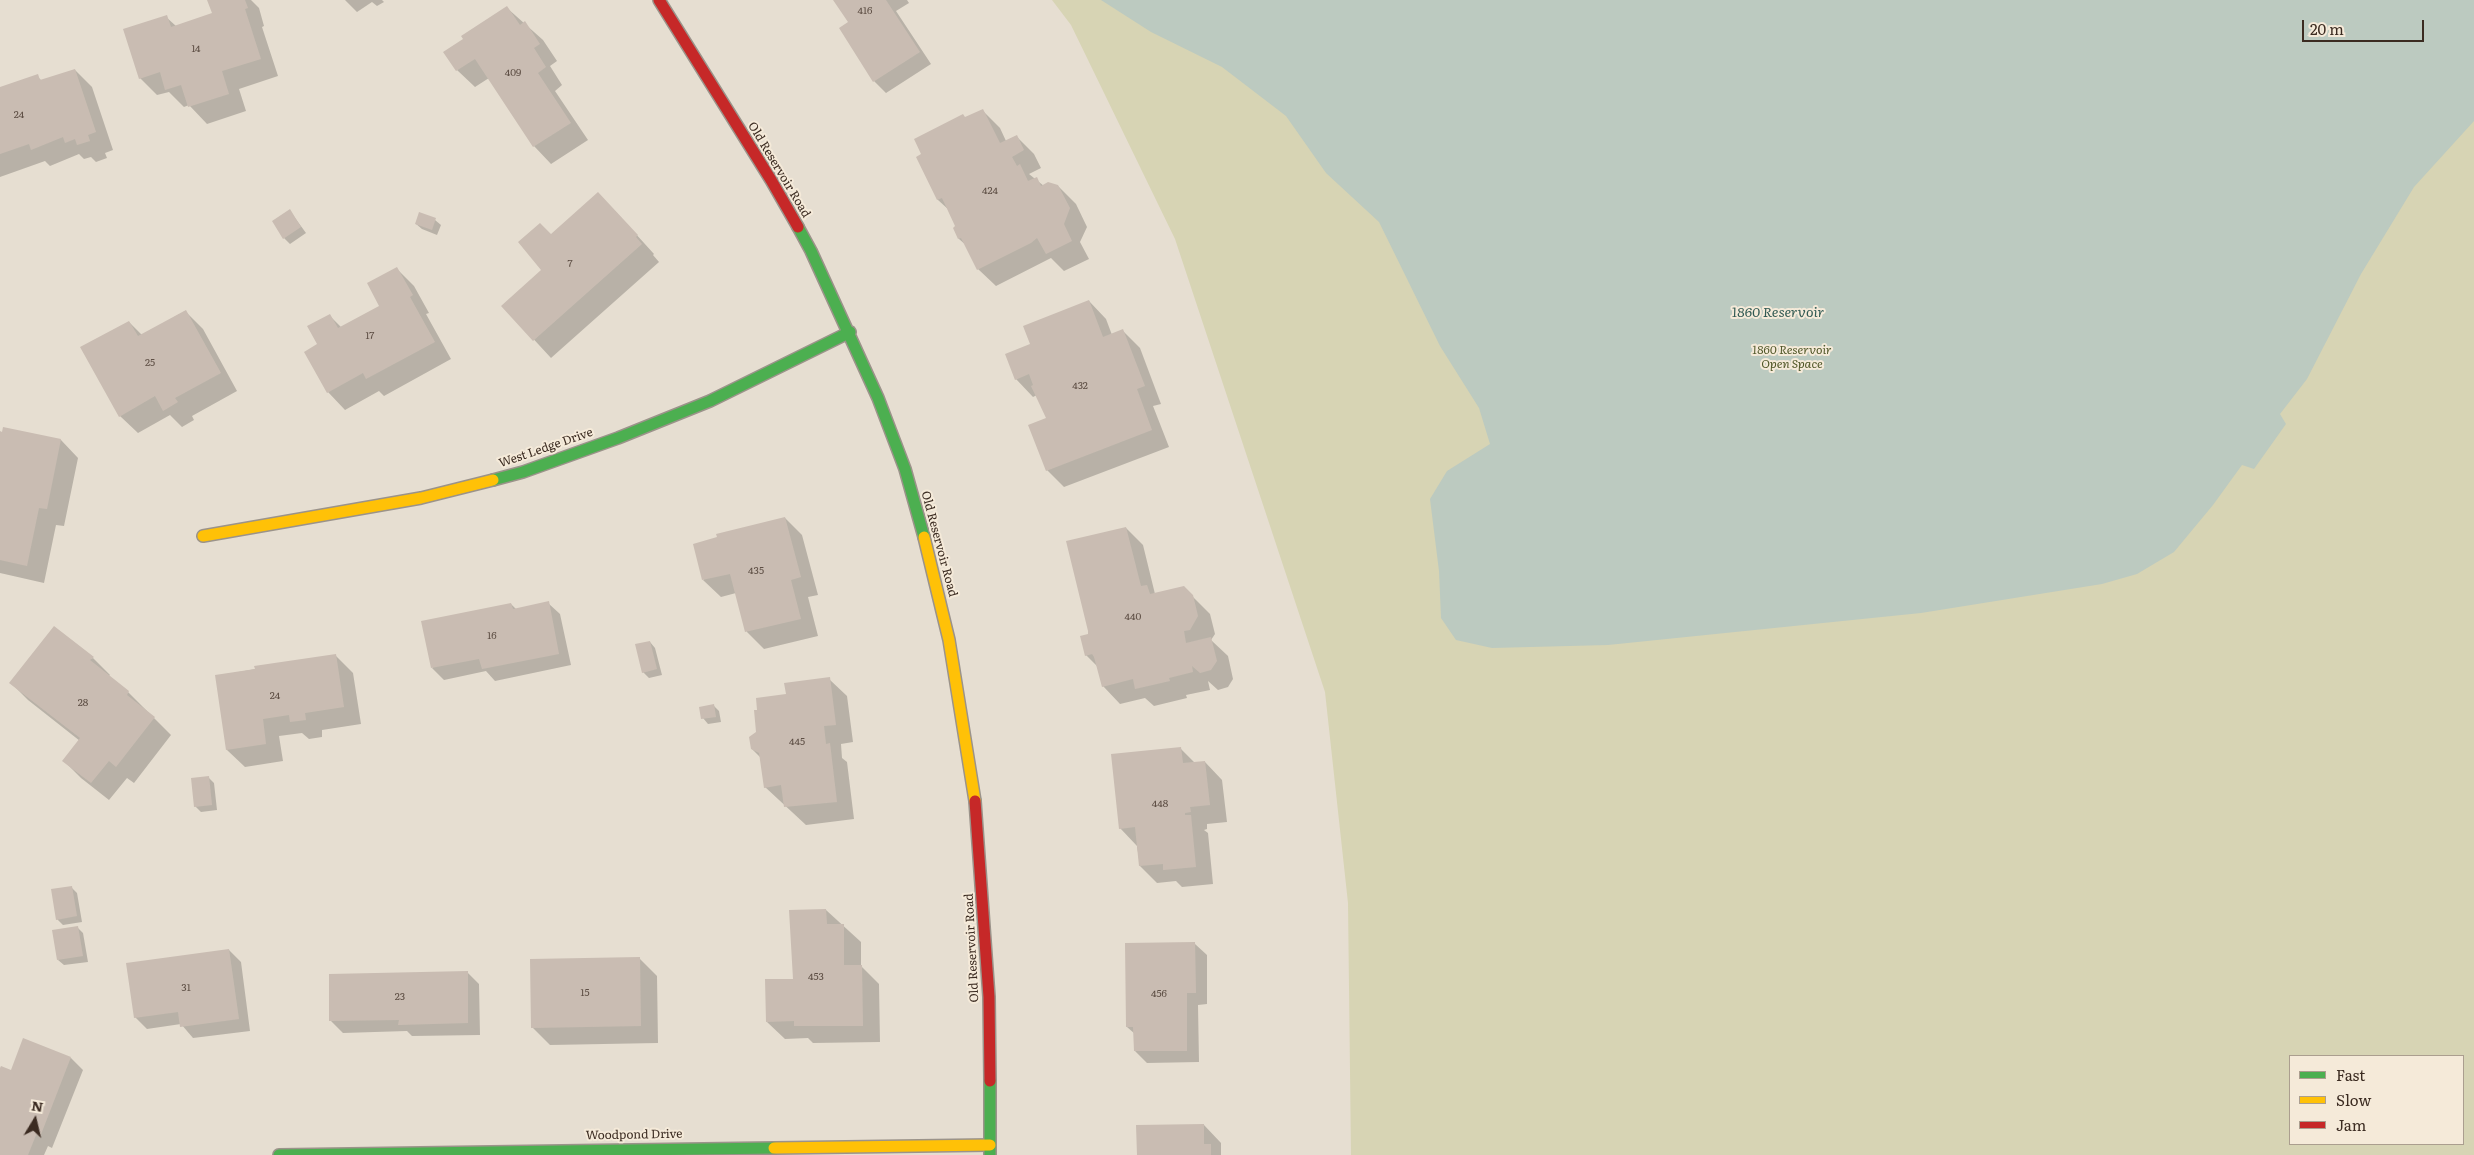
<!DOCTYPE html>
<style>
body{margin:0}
#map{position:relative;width:2474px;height:1155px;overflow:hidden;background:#e6ded1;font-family:Literata,serif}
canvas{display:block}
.legend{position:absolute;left:2289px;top:1055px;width:175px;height:90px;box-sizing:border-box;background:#f5ead9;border:1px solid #ab9e8f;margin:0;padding:6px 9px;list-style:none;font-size:15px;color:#3b2b21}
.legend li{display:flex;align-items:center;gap:10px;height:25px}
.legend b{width:25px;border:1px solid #ab9e8f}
.north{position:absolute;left:10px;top:1095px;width:50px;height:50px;-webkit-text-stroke:4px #f5ead9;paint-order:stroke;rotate:9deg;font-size:14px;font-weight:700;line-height:20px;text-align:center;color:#3b2b21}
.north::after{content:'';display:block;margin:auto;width:18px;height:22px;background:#3b2b21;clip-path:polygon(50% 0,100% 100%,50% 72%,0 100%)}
.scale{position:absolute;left:2302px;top:20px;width:122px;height:22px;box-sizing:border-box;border:2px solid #3b2b21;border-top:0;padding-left:6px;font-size:15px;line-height:18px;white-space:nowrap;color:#3b2b21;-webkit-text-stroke:4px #f5ead9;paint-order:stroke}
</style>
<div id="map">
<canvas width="2474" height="1155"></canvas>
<ul class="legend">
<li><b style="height:6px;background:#4caf50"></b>Fast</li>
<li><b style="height:6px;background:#ffc107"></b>Slow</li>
<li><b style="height:6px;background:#c62828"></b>Jam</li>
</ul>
<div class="north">N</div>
<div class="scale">20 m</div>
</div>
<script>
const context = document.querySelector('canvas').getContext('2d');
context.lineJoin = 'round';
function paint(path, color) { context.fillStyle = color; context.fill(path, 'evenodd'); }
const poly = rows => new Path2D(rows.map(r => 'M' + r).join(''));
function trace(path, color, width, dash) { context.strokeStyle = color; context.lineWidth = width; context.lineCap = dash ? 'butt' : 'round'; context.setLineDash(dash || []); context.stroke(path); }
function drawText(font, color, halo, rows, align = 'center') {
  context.font = font + ' Literata,serif'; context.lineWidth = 4; context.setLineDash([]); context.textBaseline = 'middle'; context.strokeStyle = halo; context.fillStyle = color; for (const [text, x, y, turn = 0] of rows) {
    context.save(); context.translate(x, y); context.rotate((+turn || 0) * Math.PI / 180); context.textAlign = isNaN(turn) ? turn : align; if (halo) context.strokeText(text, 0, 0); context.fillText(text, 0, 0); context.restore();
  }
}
paint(poly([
 [1052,0,2474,0,2474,1155,1351,1155,1348,903,1325,692,1175,239,1071,25],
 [2290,1056,2463,1056,2463,1144,2290,1144]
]), '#d7d4b4');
paint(poly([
 [1101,0,2474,0,2474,121,2414,187,2361,274,2307,379,2280,414,2286,424,2254,469,2242,465,2213,505,2174,552,2137,574,2102,584,1921,613,1608,645,1492,648,1456,640,1441,618,1439,571,1430,499,1447,471,1490,444,1479,408,1440,346,1379,222,1326,173,1286,116,1222,67,1151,32]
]), '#bccac0');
paint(poly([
 [211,0,251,0,259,8,264,26,262,27,278,76,239,89,246,111,207,124,189,105,184,107,169,92,157,95,140,78,166,17,176,26,213,14],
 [345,0,382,0,384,2,377,6,372,2,357,12],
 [835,0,907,0,909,3,896,11,931,64,886,93,874,81,849,23],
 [507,8,543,40,557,61,550,66,562,85,555,91,588,140,551,164,534,146,489,78,475,87,457,70],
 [75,70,92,87,113,150,105,153,107,158,96,162,91,157,84,159,79,154,50,166,45,161,0,177,0,88,37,76,42,81],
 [982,110,1000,128,1006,141,1016,136,1034,154,1041,168,1029,174,1044,186,1058,186,1076,204,1087,227,1080,242,1089,259,1064,271,1051,258,996,286,978,269,967,246,959,239,954,228,957,226,949,210,938,200,918,157,966,118],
 [290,211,306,233,290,244,284,238],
 [615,211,654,254,653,255,659,262,551,358,503,306,543,270,551,235],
 [435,220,441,225,437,235,422,229,416,224],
 [397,269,414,286,429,313,426,314,451,359,384,396,379,391,345,410,328,392,306,352,319,345,330,316,342,328,381,307],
 [1089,301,1106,319,1112,335,1123,331,1140,348,1161,404,1153,406,1169,447,1064,487,1047,470,1047,419,1037,395,1033,397,1016,379,1031,345],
 [185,311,203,329,237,391,192,416,194,420,182,427,170,415,138,433,120,416,129,322,142,335],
 [0,432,61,440,78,458,64,526,56,525,44,583,0,573],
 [785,518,802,535,818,595,808,597,818,636,764,649,747,632,736,593,721,597,703,580],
 [1126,528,1143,545,1155,594,1183,587,1210,614,1215,634,1211,640,1228,656,1233,679,1228,687,1218,690,1208,681,1210,690,1186,695,1187,698,1154,706,1145,698,1120,704,1103,686,1098,667,1086,655,1089,635],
 [548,603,560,614,571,665,495,681,486,671,444,680,432,668,511,604,516,609],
 [650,642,655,648,662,675,649,678,643,672],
 [335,655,353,673,361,724,322,730,322,737,309,739,302,733,279,736,283,761,245,767,227,750,216,676],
 [93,658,110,675,109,676,128,692,171,735,134,783,127,778,109,800,81,778,64,761,80,741,28,700,11,683],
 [829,679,847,696,853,742,841,744,842,758,847,762,854,819,806,825,765,787,761,758,752,749,758,732,787,695],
 [714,706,719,711,721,722,708,724,703,718],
 [1181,749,1195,763,1205,762,1222,780,1227,822,1207,824,1207,829,1204,830,1208,833,1213,884,1182,887,1176,881,1157,883,1140,866,1137,846,1120,828],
 [208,777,214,783,217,810,201,812,195,806],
 [71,887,77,893,82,922,63,925,57,919],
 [826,910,861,942,861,966,879,984,880,1042,813,1043,808,1038,785,1039,767,1022,794,980,791,911],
 [77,927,83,933,88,962,64,965,58,960],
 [1195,944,1207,955,1207,1004,1198,1005,1199,1062,1147,1063,1135,1051,1135,1034,1127,1027],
 [229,950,241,962,250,1031,193,1038,181,1024,147,1029,135,1017],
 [640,959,657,976,658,1043,550,1045,532,1027],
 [467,972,479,984,480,1035,412,1036,407,1031,343,1033,331,1021],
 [71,1058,83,1070,52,1148,48,1146,44,1155,0,1155,0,1072,12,1071],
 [1204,1125,1221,1143,1221,1155,1138,1155]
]), '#0003');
paint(poly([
 [207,0,245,0,248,8,245,9,261,59,222,71,229,94,188,107,181,85,165,90,160,72,139,79,123,29,167,15,171,27,212,13],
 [833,0,886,0,920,52,873,82,839,28,848,22],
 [507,6,520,25,525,21,540,44,534,48,546,67,538,73,571,123,533,147,475,59,456,71,443,52,463,39,461,36],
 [75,69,96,132,88,135,90,141,77,145,75,139,65,143,63,137,31,150,29,144,0,154,0,87,38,74,40,80],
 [983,109,1000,143,1017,135,1024,150,1012,157,1017,166,1020,164,1028,181,1037,177,1041,186,1048,182,1058,185,1070,208,1064,224,1072,241,1046,254,1037,238,1031,243,977,270,961,238,958,239,953,228,955,226,942,198,937,200,916,157,921,154,914,139,963,114,965,117],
 [598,192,638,235,636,237,642,244,533,341,501,306,541,270,518,242,540,223,551,234],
 [290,209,301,227,283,239,272,221],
 [419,212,436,218,432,230,415,224],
 [397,267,413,295,410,297,435,342,366,379,363,373,327,393,304,352,317,344,307,326,330,314,338,328,379,306,367,283],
 [1089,300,1103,337,1123,329,1145,386,1137,389,1152,430,1046,471,1028,425,1046,418,1031,386,1033,385,1029,374,1015,380,1005,354,1030,344,1023,326],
 [186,310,221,373,175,398,178,402,163,411,155,396,119,417,80,347,129,321,138,336],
 [3,427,61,439,47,509,39,508,27,566,0,560,0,431,2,432],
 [785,517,801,577,791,580,801,619,745,632,730,574,702,580,693,544,717,537,716,534],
 [1126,527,1141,586,1147,585,1150,594,1184,586,1193,595,1198,616,1190,630,1184,631,1186,643,1211,637,1217,661,1211,670,1200,673,1192,666,1193,672,1169,678,1170,681,1135,689,1133,679,1102,687,1094,657,1092,654,1085,656,1080,636,1088,634,1088,631,1066,541],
 [549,601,559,654,482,669,479,659,431,668,421,621,511,603,513,609],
 [54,626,94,657,90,660,129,691,127,695,155,717,116,767,109,761,91,783,62,761,80,738,9,683],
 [650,641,657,669,642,673,635,644],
 [336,654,344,707,305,713,306,720,290,722,289,715,263,719,266,744,226,750,215,675,255,669,254,666],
 [830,677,836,725,824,726,826,744,830,743,837,802,784,807,781,785,764,788,759,753,751,749,749,737,756,732,754,710,757,710,756,698,786,694,784,683],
 [714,704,716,717,701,719,699,707],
 [1181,747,1183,763,1205,761,1210,805,1190,807,1191,812,1185,813,1185,815,1191,815,1196,867,1163,870,1163,864,1139,866,1135,827,1119,829,1111,754],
 [209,776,212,805,194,807,191,778],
 [72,886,77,916,56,920,51,889],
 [826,909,827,924,844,924,844,965,862,965,863,1026,794,1026,794,1021,766,1022,765,979,793,979,789,910],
 [78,926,83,956,57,960,52,930],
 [1195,942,1196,993,1187,993,1187,1051,1134,1051,1133,1027,1126,1027,1125,943],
 [229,949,239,1019,180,1027,178,1012,134,1018,126,963],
 [640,957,641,1026,531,1028,530,959],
 [468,971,468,1023,398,1025,399,1020,329,1021,329,974],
 [23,1038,71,1057,40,1137,36,1135,28,1155,0,1155,0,1068,1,1066,11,1070],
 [1204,1124,1204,1144,1211,1144,1211,1155,1137,1155,1136,1125]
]), '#c9bcb2');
const fast = poly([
 [798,227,811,251,878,398,905,469,924,537],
 [493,480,523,472,618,438,710,401,850,332],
 [990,1081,990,1155],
 [279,1155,774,1148]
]);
const slow = poly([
 [203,536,421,498,493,480],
 [924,537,949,640,975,801],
 [774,1148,990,1145]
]);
const jam = poly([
 [659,0,771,180,798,227],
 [975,801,989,997,990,1081]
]);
trace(fast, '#9b938a', 14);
trace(slow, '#9b938a', 14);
trace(jam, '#9b938a', 14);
trace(fast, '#4caf50', 11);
trace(slow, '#ffc107', 11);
trace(jam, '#c62828', 11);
drawText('10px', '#5e4f45', null, [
 ["416",865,11],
 ["14",196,49],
 ["409",513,73],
 ["24",19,115],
 ["424",990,191],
 ["7",570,264],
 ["17",370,336],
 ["25",150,363],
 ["432",1080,386],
 ["435",756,571],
 ["440",1133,617],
 ["16",492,636],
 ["24",275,696],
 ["28",83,703],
 ["445",797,742],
 ["448",1160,804],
 ["453",816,977],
 ["31",186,988],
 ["15",585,993],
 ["456",1159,994],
 ["23",400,997]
]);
drawText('12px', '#3b2b21', '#f5ead9', [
 ["Old Reservoir Road",779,170,59],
 ["West Ledge Drive",546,448,-19],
 ["Old Reservoir Road",939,544,75],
 ["Old Reservoir Road",972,948,-93],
 ["Woodpond Drive",634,1135,-1]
]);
drawText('italic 12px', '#505728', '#f5ead9', [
 ["1860 Reservoir",1792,350],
 ["Open Space",1792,364]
]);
drawText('italic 14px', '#315a53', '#f5ead9', [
 ["1860 Reservoir",1778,313]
]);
</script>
